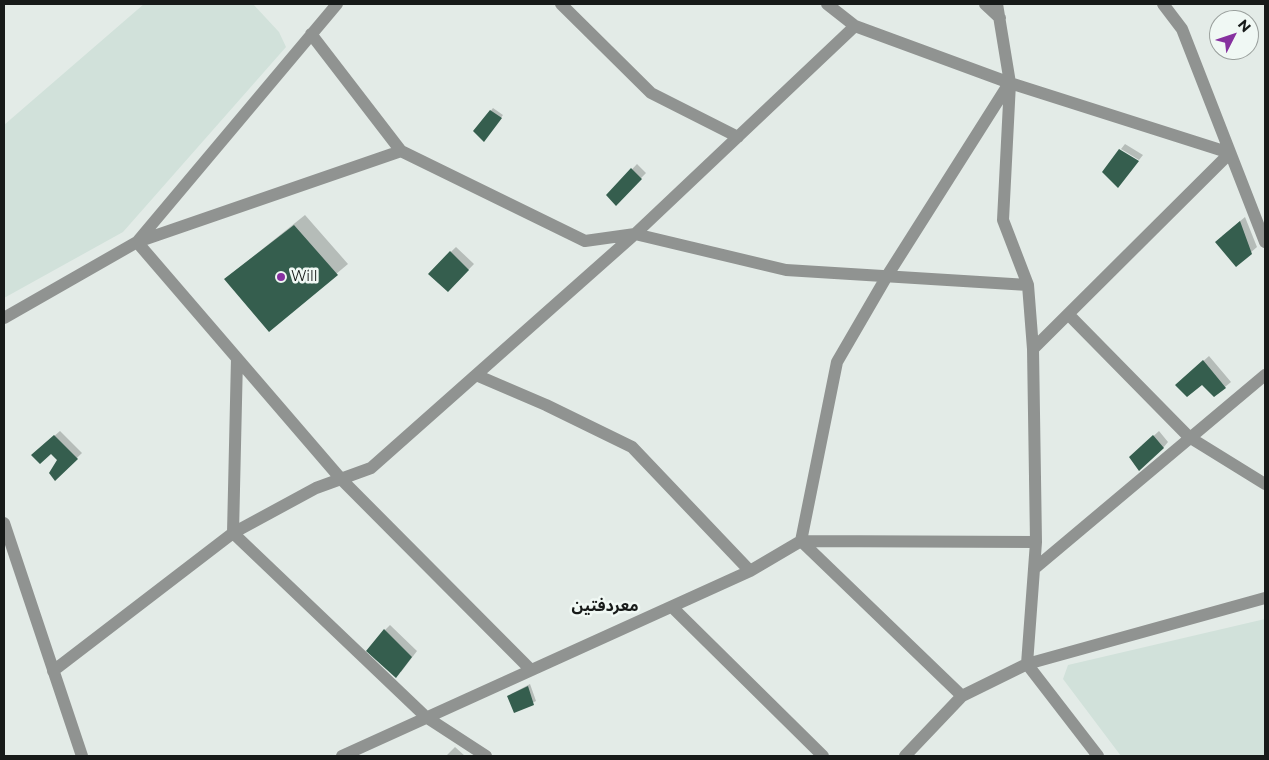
<!DOCTYPE html>
<meta charset="utf-8">
<style>
body{margin:0}
#map{position:relative;width:1269px;height:760px;overflow:hidden;background:#e3ebe7;font-family:Montserrat,sans-serif}
canvas{display:block}
.frame{position:absolute;inset:0;border:5px solid #171a19;pointer-events:none}
.north{position:absolute;left:1209px;top:10px;width:50px;height:50px;box-sizing:border-box;background:#f0f8f4;border:1px solid #999f9c;border-radius:50%;rotate:49deg;font-size:14px;font-weight:700;line-height:20px;text-align:center;color:#171a19}
.north::after{content:'';display:block;margin:auto;width:18px;height:22px;background:#86319f;clip-path:polygon(50% 0,100% 100%,50% 72%,0 100%)}
</style>
<div id="map">
<canvas width="1269" height="760"></canvas>
<div class="frame"></div>
<div class="north">N</div>
</div>
<script>
const context = document.querySelector('canvas').getContext('2d');
context.lineJoin = 'round';
function paint(path, color) { context.fillStyle = color; context.fill(path, 'evenodd'); }
const poly = rows => new Path2D(rows.map(r => 'M' + r).join(''));
function trace(path, color, width, dash) { context.strokeStyle = color; context.lineWidth = width; context.lineCap = dash ? 'butt' : 'round'; context.setLineDash(dash || []); context.stroke(path); }
function drawText(font, color, halo, rows, align = 'center') {
  context.font = font + ' Montserrat,"Noto Sans Arabic",sans-serif'; context.lineWidth = 5; context.setLineDash([]); context.textBaseline = 'middle'; context.strokeStyle = halo; context.fillStyle = color; for (const [text, x, y, turn = 0] of rows) {
    context.save(); context.translate(x, y); context.rotate((+turn || 0) * Math.PI / 180); context.textAlign = isNaN(turn) ? turn : align; if (halo) context.strokeText(text, 0, 0); context.fillText(text, 0, 0); context.restore();
  }
}
paint(poly([
 [144,4,253,4,279,32,286,47,123,232,4,298,4,125],
 [1265,619,1265,756,1121,756,1063,679,1068,665]
]), '#d1e1da');
paint(poly([
 [493,108,503,115,486,138,475,131],
 [1125,144,1143,155,1139,160,1121,149],
 [637,164,646,173,616,204,608,195],
 [305,215,348,264,269,330,225,279],
 [1245,217,1257,247,1236,265,1222,236],
 [456,247,474,264,448,291,429,273],
 [1209,356,1231,382,1214,396,1202,384,1182,380],
 [60,431,82,453,55,479,59,460,51,452,38,450],
 [1159,431,1168,442,1163,448,1136,452],
 [390,625,417,651,401,672,385,630],
 [530,684,536,701,515,712,511,694],
 [455,747,465,756,446,756]
]), '#0003');
paint(poly([
 [490,110,502,118,484,142,473,131],
 [1119,149,1139,161,1118,188,1102,172],
 [631,168,642,179,616,206,606,195],
 [1240,221,1252,254,1236,267,1215,242],
 [294,225,338,275,269,332,224,279],
 [450,251,469,270,448,292,428,274],
 [1203,360,1226,388,1214,397,1202,385,1187,397,1175,385],
 [54,435,78,459,55,481,49,473,57,460,51,454,40,464,31,455],
 [1153,435,1164,448,1139,471,1129,457],
 [384,629,412,657,396,678,366,651],
 [528,686,534,705,514,713,507,696]
]), '#355e4e');
trace(poly([
 [561,4,651,93,738,137],
 [827,4,855,26,1010,83,1230,153,1033,349],
 [985,4,1000,18],
 [997,4,1010,83,1003,220,1028,285,1033,349,1036,542,1027,664,1098,756],
 [1163,4,1182,29,1265,242],
 [311,34,401,151,585,241,635,234,786,270,1028,285],
 [401,151,137,242,341,479,531,670],
 [1068,314,1189,437,1265,484],
 [4,318,137,242,337,4],
 [237,358,233,533,426,717,486,756],
 [476,375,546,405,632,447,750,571],
 [4,523,82,756],
 [1034,569,1265,375],
 [672,607,823,756],
 [53,671,233,533,316,488,371,468,635,234,855,26],
 [962,696,801,541,837,362,887,276,1008,85],
 [342,756,750,571,801,541,1036,542],
 [905,756,962,696,1027,664,1265,598]
]), '#909391', 12);
for (const [x, y, r, color] of [
 [281,277,5,"#86319f"]
]) { const dot = new Path2D(); dot.arc(x, y, r, 0, 2 * Math.PI); context.fillStyle = color; context.fill(dot); trace(dot, '#f0f8f4', 2); }
drawText('14px', '#171a19', '#f0f8f4', [
 ["Will",291,277]
], 'left');
drawText('bold 16px', '#171a19', '#f0f8f4', [
 ["معردفتين",605,606]
]);
</script>
